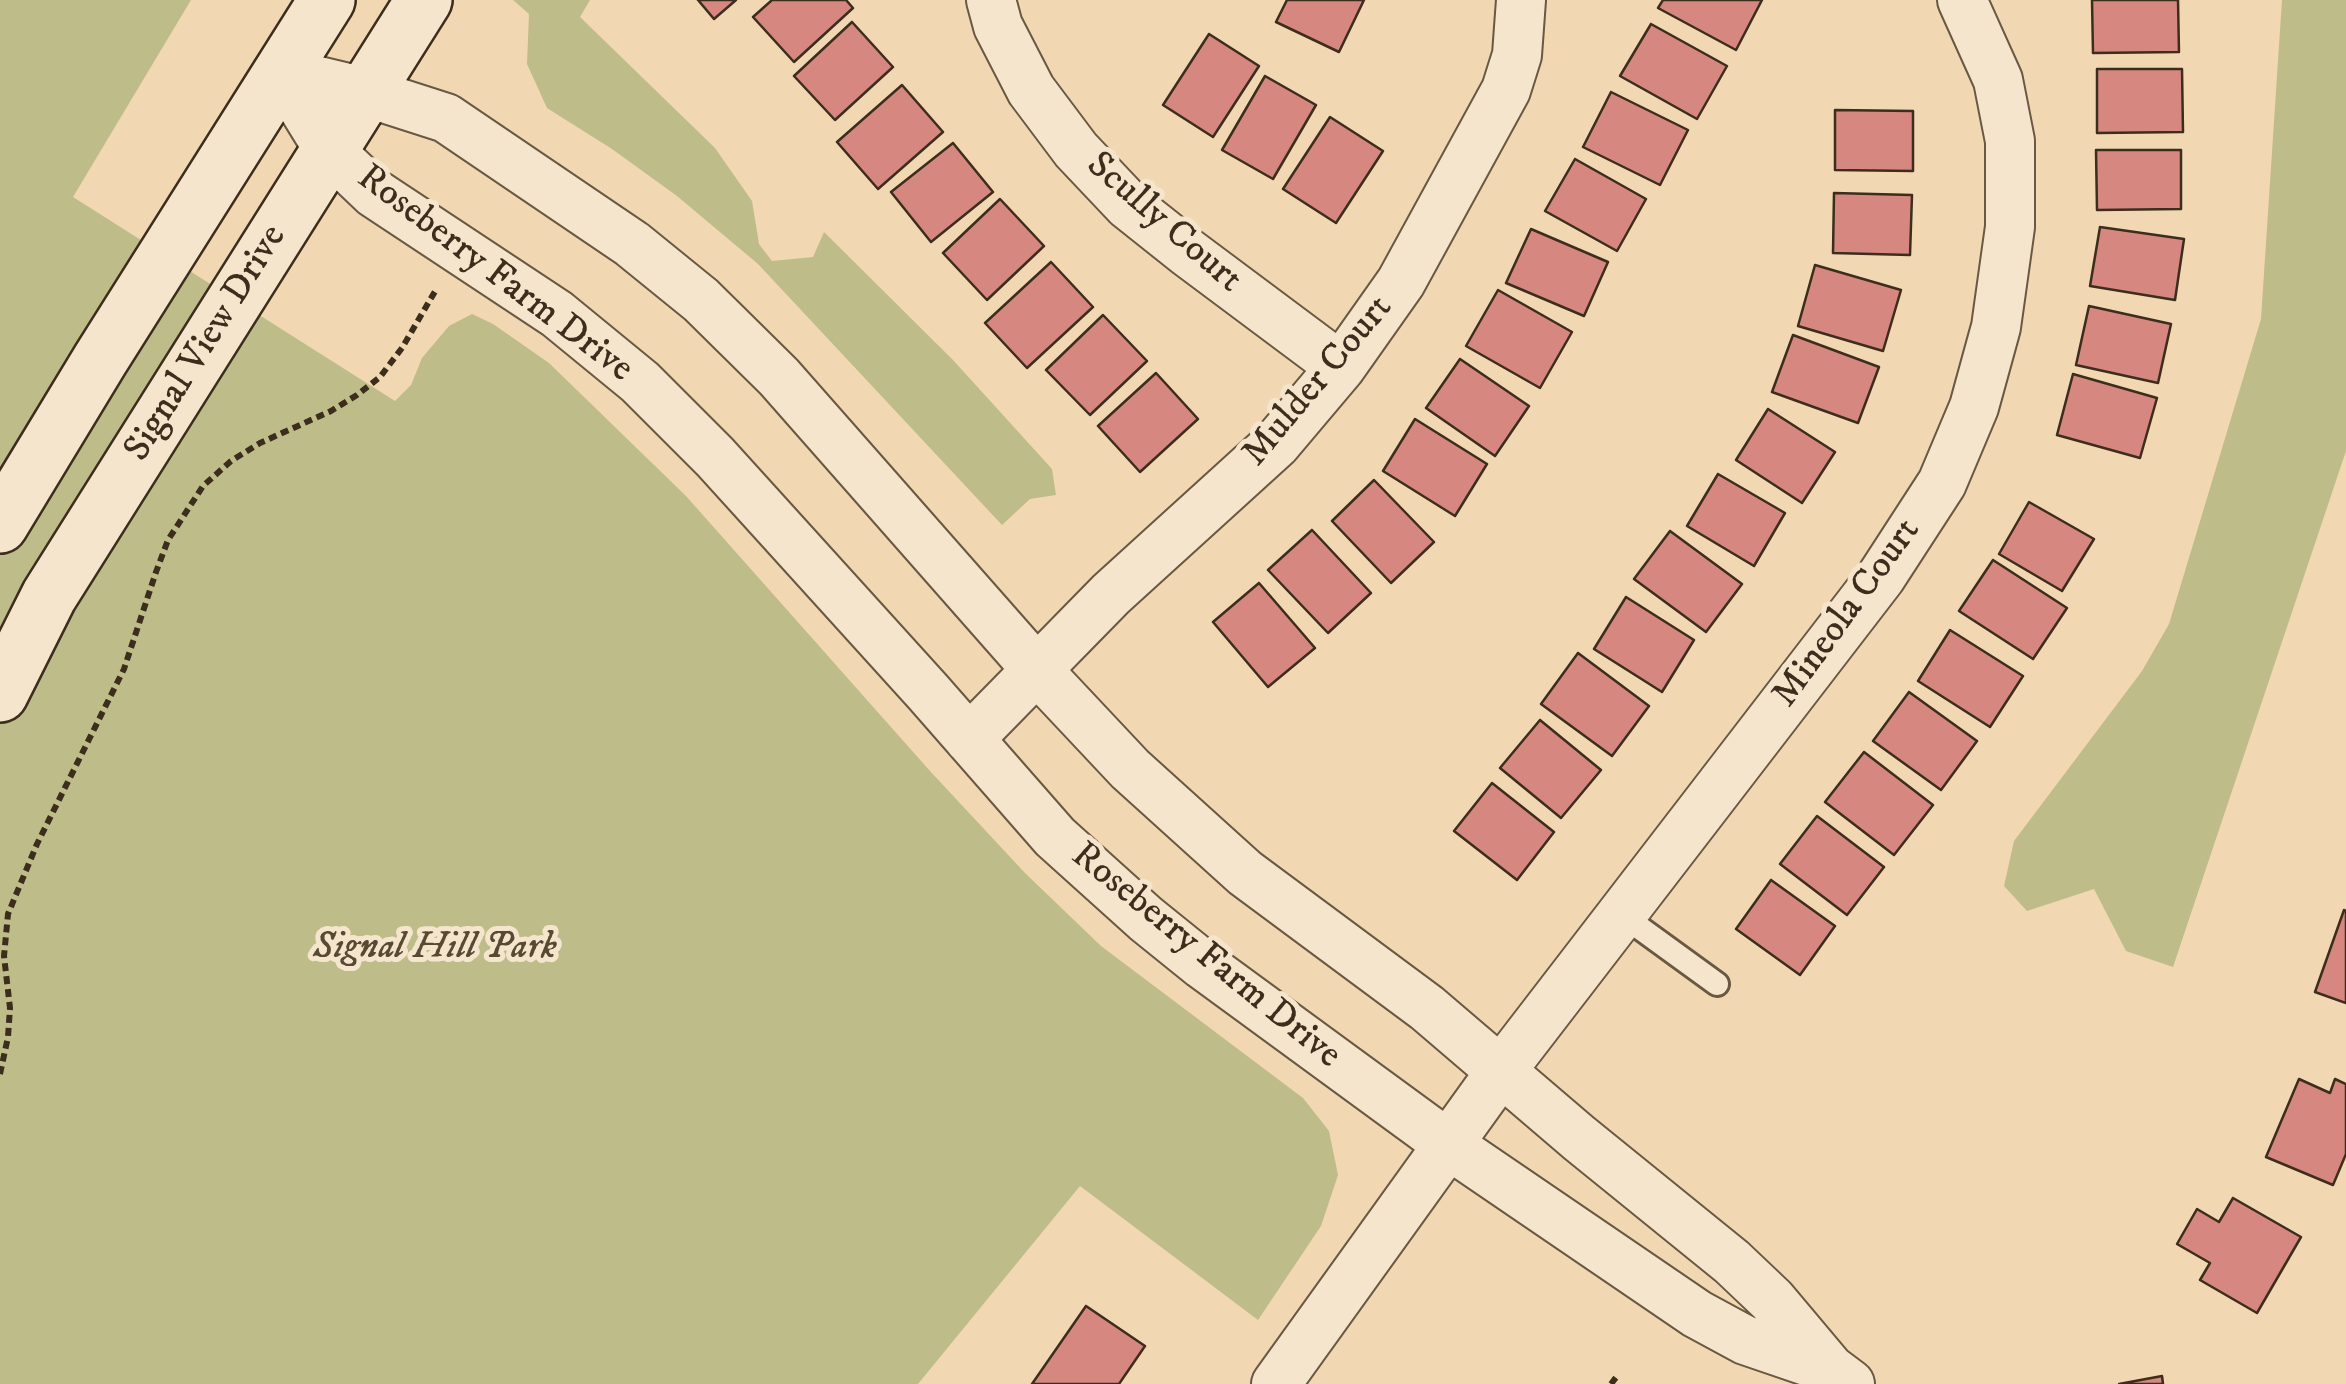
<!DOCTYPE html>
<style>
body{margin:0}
canvas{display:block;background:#f1d7b2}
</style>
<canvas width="2346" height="1384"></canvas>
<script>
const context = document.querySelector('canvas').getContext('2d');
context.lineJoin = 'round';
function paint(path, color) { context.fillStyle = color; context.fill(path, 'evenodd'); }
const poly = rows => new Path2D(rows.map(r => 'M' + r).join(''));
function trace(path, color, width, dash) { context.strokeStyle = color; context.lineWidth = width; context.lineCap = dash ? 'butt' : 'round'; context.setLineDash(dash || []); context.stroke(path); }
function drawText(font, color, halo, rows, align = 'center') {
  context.font = font + ' "IM FELL DW Pica",serif'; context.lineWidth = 10; context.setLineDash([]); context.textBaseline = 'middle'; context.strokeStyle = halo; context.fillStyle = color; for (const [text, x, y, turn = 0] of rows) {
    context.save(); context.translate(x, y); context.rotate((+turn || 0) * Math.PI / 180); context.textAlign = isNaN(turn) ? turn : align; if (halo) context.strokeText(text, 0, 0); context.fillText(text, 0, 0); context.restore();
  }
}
paint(poly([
 [0,0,191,0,73,197,395,401,411,385,422,358,449,326,472,314,493,324,549,363,686,496,930,771,1025,873,1101,946,1303,1098,1329,1131,1338,1175,1321,1226,1258,1320,1080,1186,918,1384,0,1384],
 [513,0,590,0,580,17,715,148,752,201,759,244,772,261,813,257,824,232,953,360,1052,469,1056,495,1030,499,1002,525,758,264,677,196,612,149,547,108,527,64,529,14],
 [2282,0,2346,0,2346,451,2173,967,2126,951,2094,889,2027,911,2004,886,2014,841,2142,671,2169,624,2261,319]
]), '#bebd89');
const building = poly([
 [698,0,736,0,714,19,698,0],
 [772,0,846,0,853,8,794,62,753,17,772,0],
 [1287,0,1364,0,1339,52,1276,22,1287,0],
 [1663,0,1762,0,1736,50,1658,8,1663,0],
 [2092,0,2178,0,2179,52,2093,53,2092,0],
 [852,22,893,67,835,120,794,76,852,22],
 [1651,24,1727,66,1697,119,1620,76,1651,24],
 [1209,34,1259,66,1213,137,1163,105,1209,34],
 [2097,69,2182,69,2183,132,2097,133,2097,69],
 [1265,76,1316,105,1273,179,1222,150,1265,76],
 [902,85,943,132,878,189,837,142,902,85],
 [1611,92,1688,130,1660,185,1583,147,1611,92],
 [1835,110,1913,111,1913,171,1835,170,1835,110],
 [1330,117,1383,151,1336,223,1283,189,1330,117],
 [953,143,993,192,931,242,891,192,953,143],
 [2096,150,2181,150,2181,209,2097,210,2096,150],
 [1575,159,1646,199,1617,251,1545,211,1575,159],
 [1834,193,1912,195,1910,255,1833,253,1834,193],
 [1000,199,1044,246,987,300,943,253,1000,199],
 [2100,227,2184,239,2175,300,2090,286,2100,227],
 [1531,229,1608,262,1584,316,1506,283,1531,229],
 [1051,262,1093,307,1027,368,985,323,1051,262],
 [1815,265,1901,290,1883,351,1798,326,1815,265],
 [1498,290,1572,332,1540,388,1466,346,1498,290],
 [2089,306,2171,324,2158,383,2076,365,2089,306],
 [1103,315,1147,361,1090,415,1046,370,1103,315],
 [1793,335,1879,367,1858,423,1772,392,1793,335],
 [1460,359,1529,406,1495,456,1426,408,1460,359],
 [1156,373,1198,419,1140,472,1098,426,1156,373],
 [2073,374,2157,398,2140,458,2057,435,2073,374],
 [1768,409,1835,452,1802,503,1736,460,1768,409],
 [1415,419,1487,464,1455,516,1383,471,1415,419],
 [1718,474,1785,513,1754,566,1687,526,1718,474],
 [1374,480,1434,542,1391,583,1332,521,1374,480],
 [2029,502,2094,539,2062,591,1999,554,2029,502],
 [1312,530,1371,593,1328,633,1268,570,1312,530],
 [1670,531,1742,584,1706,632,1634,579,1670,531],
 [1993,560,2067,608,2033,659,1959,611,1993,560],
 [1259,583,1315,648,1268,687,1213,622,1259,583],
 [1626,597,1694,640,1662,692,1594,649,1626,597],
 [1950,630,2023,676,1990,727,1918,681,1950,630],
 [1578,653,1649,706,1612,756,1541,704,1578,653],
 [1909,692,1977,741,1941,790,1873,741,1909,692],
 [1540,720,1601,770,1561,818,1500,768,1540,720],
 [1864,752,1933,805,1894,855,1825,802,1864,752],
 [1492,783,1554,832,1517,880,1454,831,1492,783],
 [1817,816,1884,867,1847,915,1780,864,1817,816],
 [1771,880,1835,926,1800,975,1736,929,1771,880],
 [2344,910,2346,911,2346,1003,2315,992,2344,910],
 [2299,1079,2330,1093,2335,1079,2346,1084,2346,1154,2333,1185,2266,1157,2299,1079],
 [2233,1198,2301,1237,2257,1313,2200,1280,2210,1263,2177,1244,2197,1209,2219,1222,2233,1198],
 [1086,1306,1145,1346,1119,1384,1032,1384,1086,1306],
 [2162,1376,2163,1384,2119,1384,2162,1376]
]);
paint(building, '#d6877f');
trace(building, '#3c2d1c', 2.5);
const service = poly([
 [1622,915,1717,984]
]);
const minor = poly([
 [991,0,998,26,1031,90,1076,150,1128,205,1187,252,1341,367],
 [281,72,365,92,446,118,632,244,701,300,779,377,1037,670,1130,769,1245,873,1427,1008,1579,1138,1732,1262,1772,1300,1830,1369,1850,1384],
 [281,72,329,150,374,193,557,314,640,382,715,457,928,692,1055,837,1146,919,1203,965,1449,1145,1697,1314,1745,1340,1830,1369],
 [969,739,1111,594,1276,444,1341,367,1401,282,1506,90,1517,55,1521,0],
 [1276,1384,1501,1071,1881,577,1942,483,1974,407,1996,327,2010,227,2010,141,1998,80,1962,0]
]);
const secondary = poly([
 [0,525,100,360,327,0],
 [0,694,49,596,424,0]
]);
trace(service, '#695842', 28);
trace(minor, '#695842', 52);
trace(secondary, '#3c2d1c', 60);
trace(poly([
 [0,1074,8,1037,10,1008,4,956,8,914,37,844,124,669,156,572,168,540,203,486,231,461,260,443,331,411,357,395,380,377,402,348,437,288],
 [1611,1384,1617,1376]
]), '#3c2d1c', 6, [8, 5]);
trace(service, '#f6e5cd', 22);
trace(minor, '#f6e5cd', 48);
trace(secondary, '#f6e5cd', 55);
drawText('38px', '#3c2d1c', '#f6e5cd', [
 ["Scully Court",1163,224,41],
 ["Roseberry Farm Drive",494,275,37],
 ["Signal View Drive",207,344,-58],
 ["Mulder Court",1319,382,-50],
 ["Mineola Court",1848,614,-54],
 ["Roseberry Farm Drive",1205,957,39]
]);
drawText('italic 38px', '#564a32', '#f6e5cd', [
 ["Signal Hill Park",435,949]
]);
</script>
